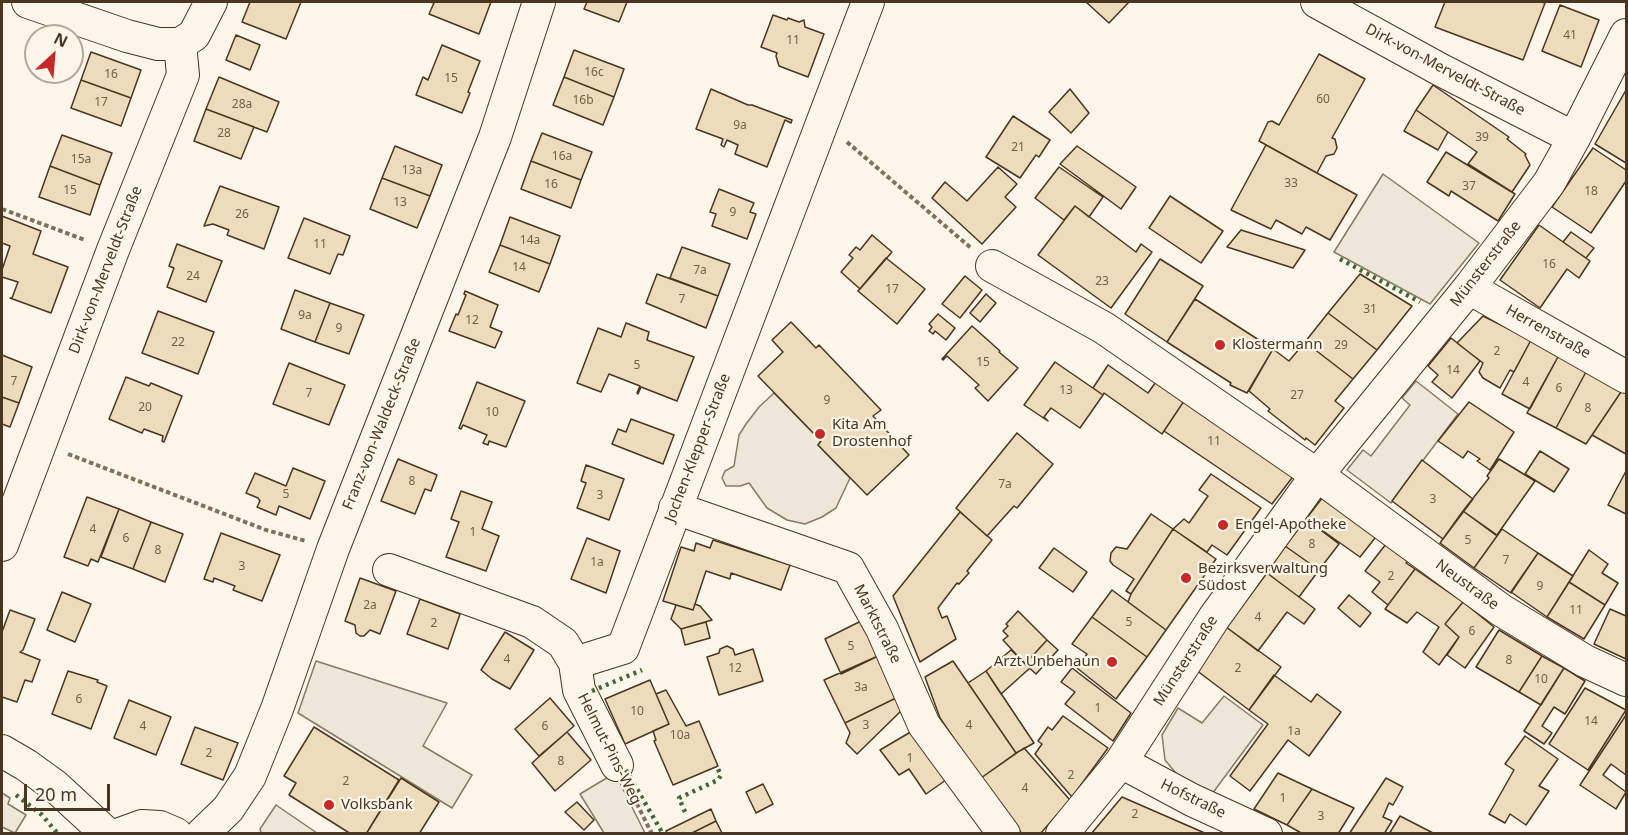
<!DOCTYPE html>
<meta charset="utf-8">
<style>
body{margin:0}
#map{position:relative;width:1628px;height:835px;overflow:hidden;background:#fbf6e9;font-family:"Noto Sans",sans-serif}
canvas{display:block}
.frame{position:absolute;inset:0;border:3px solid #4a3520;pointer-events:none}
.north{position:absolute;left:24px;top:24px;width:60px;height:60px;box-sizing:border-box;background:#fbf6e9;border:2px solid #b4a999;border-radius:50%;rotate:26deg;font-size:16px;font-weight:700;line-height:24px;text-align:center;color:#4a3520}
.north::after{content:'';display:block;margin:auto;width:21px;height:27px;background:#c62828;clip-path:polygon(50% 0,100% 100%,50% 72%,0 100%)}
.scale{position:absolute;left:24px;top:784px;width:86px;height:27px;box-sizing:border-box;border:3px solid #4a3520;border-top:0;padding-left:8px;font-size:18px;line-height:21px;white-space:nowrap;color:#4a3520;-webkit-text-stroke:4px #fbf6e9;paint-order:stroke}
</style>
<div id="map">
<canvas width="1628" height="835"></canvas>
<div class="frame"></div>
<div class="north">N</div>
<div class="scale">20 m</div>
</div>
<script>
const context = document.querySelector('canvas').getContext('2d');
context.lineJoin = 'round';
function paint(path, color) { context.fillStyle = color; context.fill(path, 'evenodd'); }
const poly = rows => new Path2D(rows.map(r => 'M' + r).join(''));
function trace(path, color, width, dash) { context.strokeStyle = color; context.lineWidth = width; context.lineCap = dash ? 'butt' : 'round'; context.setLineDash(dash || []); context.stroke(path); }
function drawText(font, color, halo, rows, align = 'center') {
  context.font = font + ' "Noto Sans",sans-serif'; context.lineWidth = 4.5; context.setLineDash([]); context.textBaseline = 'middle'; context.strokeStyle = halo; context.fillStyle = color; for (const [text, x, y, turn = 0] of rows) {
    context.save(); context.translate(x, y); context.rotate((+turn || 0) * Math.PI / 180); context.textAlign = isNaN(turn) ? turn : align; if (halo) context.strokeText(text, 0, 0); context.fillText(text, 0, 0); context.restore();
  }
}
const green = poly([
 [774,393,821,441,818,445,850,478,836,508,822,517,805,524,787,520,767,508,749,483,740,486,726,486,722,478,725,471,734,466,739,435,746,424,759,407,774,393],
 [615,773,645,833,604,833,580,794,615,773]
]);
paint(green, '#ede6d9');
trace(green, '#887966', 1.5);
const parking = poly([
 [1383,174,1479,243,1430,304,1334,252,1383,174],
 [1416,381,1458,414,1391,503,1347,470,1363,450,1371,456,1410,405,1402,398,1416,381],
 [316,661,447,703,423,746,472,775,452,808,298,713,316,661],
 [1224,696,1263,725,1212,794,1180,778,1165,760,1162,735,1178,708,1202,723,1224,696],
 [2,793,10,798,8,804,26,815,15,833,2,827,2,793],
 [276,805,317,833,261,833,260,829,276,805]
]);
paint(parking, '#ede7d9');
trace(parking, '#887966', 1.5);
const building = poly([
 [250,2,301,2,286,39,242,22,250,2],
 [430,2,491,2,479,34,429,14,434,3,430,2],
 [587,2,627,2,619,22,584,9,587,2],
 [1086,2,1129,2,1109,23,1086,2],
 [1445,2,1541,2,1545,3,1523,60,1435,27,1445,2],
 [1560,5,1599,20,1581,67,1542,51,1560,5],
 [773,15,787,20,788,18,799,22,804,20,805,27,824,34,808,77,779,66,776,56,777,53,761,47,773,15],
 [236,35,260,45,250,70,226,60,236,35],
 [442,45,480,61,468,92,470,93,462,113,416,95,423,77,428,80,442,45],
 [574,50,624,69,614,97,564,77,574,50],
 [91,52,141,70,131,98,81,80,91,52],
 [1319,54,1365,79,1332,138,1335,139,1337,148,1334,154,1326,156,1317,173,1259,141,1268,122,1272,121,1279,125,1319,54],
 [219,77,279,102,267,132,206,109,219,77],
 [564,77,614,97,603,125,553,105,564,77],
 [81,80,131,98,121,126,71,108,81,80],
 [1433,85,1509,137,1507,139,1526,154,1525,155,1530,165,1512,192,1468,164,1477,152,1416,110,1433,85],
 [711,89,748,105,752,105,792,120,791,123,785,120,767,167,735,154,738,145,727,140,724,147,721,145,723,139,696,129,711,89],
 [1070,89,1089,113,1071,133,1049,112,1070,89],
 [1626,90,1626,163,1595,144,1626,90],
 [206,109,254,127,241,159,194,141,206,109],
 [1416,110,1448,132,1438,150,1404,131,1416,110],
 [1013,116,1050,140,1039,157,1036,155,1020,178,986,157,1013,116],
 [542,133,592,152,581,180,531,161,542,133],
 [62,135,112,153,100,185,50,166,62,135],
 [1266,145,1357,195,1330,240,1306,227,1302,234,1276,220,1271,229,1231,210,1266,145],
 [395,146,442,165,430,196,382,178,395,146],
 [1077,146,1136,187,1121,209,1060,164,1077,146],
 [1593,148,1626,170,1626,181,1591,233,1552,207,1593,148],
 [1446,152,1515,194,1498,221,1451,191,1449,196,1427,182,1446,152],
 [531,161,581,180,571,208,521,189,531,161],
 [50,166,100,185,90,215,39,197,50,166],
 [998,167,1017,184,1005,197,1016,207,982,244,932,198,945,182,967,201,998,167],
 [1059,167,1103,197,1089,217,1075,206,1064,220,1035,198,1059,167],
 [382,178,430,196,417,228,370,209,382,178],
 [220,186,279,207,264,249,227,235,229,230,213,224,204,226,220,186],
 [719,189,754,203,750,212,756,214,747,239,712,226,716,214,710,212,719,189],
 [1170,196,1223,231,1201,263,1149,228,1170,196],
 [1075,206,1136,252,1141,244,1152,252,1111,308,1038,255,1075,206],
 [2,216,41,231,33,254,68,267,51,313,10,298,12,298,18,282,2,277,2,270,10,246,2,243,2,216],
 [510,217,560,236,550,264,500,245,510,217],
 [304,218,350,236,343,255,338,254,330,274,288,258,304,218],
 [1539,225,1590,261,1579,278,1567,269,1540,308,1500,280,1539,225],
 [1241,230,1305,250,1293,268,1227,247,1241,230],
 [1571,232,1594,248,1586,258,1563,242,1571,232],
 [872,235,892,252,860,289,841,272,853,258,849,255,856,247,860,250,872,235],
 [177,244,222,261,206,302,167,287,174,268,169,266,177,244],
 [500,245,550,264,539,292,489,272,500,245],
 [682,247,730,264,718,296,670,278,682,247],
 [886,258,925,289,897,324,858,291,886,258],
 [1160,259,1203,286,1167,342,1125,314,1160,259],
 [657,274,718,296,706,328,646,303,657,274],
 [1360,274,1412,306,1377,350,1328,313,1360,274],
 [965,276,982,290,960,318,942,304,965,276],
 [295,290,330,303,315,342,281,329,295,290],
 [465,291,498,305,490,327,502,332,495,348,449,331,456,314,458,315,466,295,464,294,465,291],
 [986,294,996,303,980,322,970,313,986,294],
 [1195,299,1273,349,1247,393,1230,385,1231,383,1167,342,1195,299],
 [330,303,364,315,349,354,315,342,330,303],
 [158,311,214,332,198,374,142,353,158,311],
 [1328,313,1377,350,1353,379,1305,342,1328,313],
 [938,314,955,328,946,340,935,331,933,334,929,331,932,327,929,324,938,314],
 [1483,316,1531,340,1514,372,1510,370,1500,388,1483,378,1479,372,1483,363,1457,343,1483,316],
 [791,322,816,348,819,345,881,410,873,416,909,455,867,495,818,445,821,441,758,376,783,352,772,340,791,322],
 [626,323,649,332,647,340,694,357,677,401,641,387,638,394,637,393,640,386,609,374,601,392,577,383,598,328,621,337,626,323],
 [972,326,1000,351,999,352,1018,368,988,401,975,388,979,385,947,356,943,360,942,359,972,326],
 [1451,338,1480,361,1452,398,1432,382,1438,375,1428,366,1451,338],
 [1531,340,1559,355,1530,409,1502,394,1531,340],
 [1305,342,1353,379,1335,401,1344,408,1315,445,1306,438,1305,440,1268,411,1270,409,1249,391,1273,349,1289,361,1305,342],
 [2,355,32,367,19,403,2,397,2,355],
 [1559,355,1587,370,1556,428,1527,413,1559,355],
 [1055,362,1103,395,1080,428,1051,408,1044,417,1048,421,1024,405,1055,362],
 [289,363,345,385,329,425,273,404,289,363],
 [1108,365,1148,393,1158,379,1186,398,1162,434,1104,393,1103,395,1093,388,1108,365],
 [1587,370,1623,389,1586,444,1556,428,1587,370],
 [126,377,149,386,151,383,182,396,164,442,162,441,163,436,144,429,142,433,109,419,126,377],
 [477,382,525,401,506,447,489,441,488,445,483,443,487,435,463,425,461,429,459,428,477,382],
 [1623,389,1626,391,1626,454,1592,435,1623,389],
 [2,397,19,403,10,427,2,424,2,397],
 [1186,398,1295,474,1272,504,1164,431,1186,398],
 [1469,402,1514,432,1490,470,1477,461,1480,459,1468,451,1463,458,1438,441,1469,402],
 [631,419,674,435,663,464,612,444,618,429,626,432,631,419],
 [1017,433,1053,464,1017,508,1014,506,987,536,956,508,1017,433],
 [1540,451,1569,469,1554,492,1525,474,1540,451],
 [398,459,437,475,431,491,425,489,415,514,381,501,398,459],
 [1499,459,1535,481,1497,535,1463,511,1489,478,1487,476,1499,459],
 [1422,460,1473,499,1443,539,1392,501,1422,460],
 [586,465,624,479,609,520,577,508,586,483,581,481,586,465],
 [293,468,325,481,310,519,279,506,276,515,257,507,260,501,258,498,246,493,255,473,286,486,293,468],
 [1626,471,1626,514,1608,505,1626,471],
 [1211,474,1261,508,1227,555,1212,545,1207,552,1173,529,1184,519,1189,523,1208,496,1199,490,1211,474],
 [461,491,492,502,482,529,499,536,486,571,446,557,459,522,451,519,461,491],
 [1326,493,1379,533,1360,557,1306,519,1326,493],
 [87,497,119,509,98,562,91,559,88,566,64,557,87,497],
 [119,509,151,522,133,569,101,557,119,509],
 [1463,511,1497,536,1474,568,1440,543,1463,511],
 [960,512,992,540,967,571,969,573,959,584,957,583,938,608,942,618,947,616,956,639,920,662,893,596,960,512],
 [1151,514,1173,529,1131,594,1126,591,1134,579,1113,565,1110,561,1111,553,1116,547,1127,549,1151,514],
 [1306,519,1339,544,1319,570,1285,546,1306,519],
 [151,522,183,534,165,582,133,569,151,522],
 [1173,529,1216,559,1166,630,1128,602,1131,594,1173,529],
 [1502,529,1538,553,1511,593,1474,568,1502,529],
 [221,533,280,555,262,601,233,590,235,586,214,578,213,582,204,579,221,533],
 [587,538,620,551,606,593,571,579,587,538],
 [713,540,790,565,781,590,731,573,730,579,706,571,693,610,663,601,681,547,694,551,696,543,710,548,713,540],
 [1386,544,1408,561,1406,563,1415,569,1388,605,1372,592,1380,582,1365,571,1386,544],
 [1285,546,1319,570,1299,597,1267,573,1285,546],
 [1054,548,1087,572,1073,592,1039,568,1054,548],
 [1589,550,1608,564,1602,573,1618,583,1605,605,1569,582,1589,550],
 [1538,553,1573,576,1547,617,1511,592,1538,553],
 [1415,569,1463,602,1445,624,1459,637,1439,665,1423,652,1439,627,1417,612,1407,623,1385,609,1415,569],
 [1267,573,1315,609,1304,624,1287,612,1258,651,1226,627,1267,573],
 [360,578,396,591,380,634,370,630,364,636,360,636,356,633,355,625,345,621,360,578],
 [1569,582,1605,605,1584,639,1547,617,1569,582],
 [1112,590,1166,630,1147,657,1092,617,1112,590],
 [62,592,91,604,75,642,47,630,62,592],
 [1349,595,1371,613,1360,627,1338,608,1349,595],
 [420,599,460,614,448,649,407,634,420,599],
 [1463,602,1494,627,1465,668,1447,655,1459,637,1445,624,1463,602],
 [695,604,700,606,712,620,681,629,671,619,676,605,693,610,695,604],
 [1610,609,1626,616,1626,659,1594,644,1610,609],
 [10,610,35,619,23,650,20,652,40,660,32,682,25,680,17,702,2,697,2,632,10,610],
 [1018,611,1047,640,1025,664,1003,640,1008,636,1003,631,1008,626,1006,624,1018,611],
 [1092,617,1147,657,1116,699,1077,668,1087,654,1072,644,1092,617],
 [861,621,878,656,841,674,825,639,861,621],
 [706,622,710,638,685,645,681,629,706,622],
 [1226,627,1281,667,1249,710,1196,670,1226,627],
 [1499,630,1542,656,1519,692,1476,667,1499,630],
 [505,632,534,650,510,689,492,679,481,670,505,632],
 [1047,640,1058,650,1036,674,1025,664,1047,640],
 [727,646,733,649,735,655,753,649,763,681,719,695,707,657,719,653,720,649,727,646],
 [1011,650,1030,668,1001,694,986,671,1011,650],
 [878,656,898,697,845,723,824,680,878,656],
 [1542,656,1564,668,1541,705,1519,692,1542,656],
 [953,661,1016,753,981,778,940,718,925,677,953,661],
 [1072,668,1131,713,1113,741,1065,704,1075,692,1061,682,1072,668],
 [1564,668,1585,681,1565,714,1554,707,1542,726,1552,733,1544,744,1524,731,1564,668],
 [68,671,98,680,97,682,107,686,91,729,52,714,68,671],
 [986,671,1034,743,1016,753,968,683,986,671],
 [1274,675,1311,702,1317,694,1341,712,1309,756,1288,740,1250,791,1230,776,1268,724,1249,710,1274,675],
 [650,680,669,724,625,744,605,699,650,680],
 [1585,688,1626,710,1588,770,1549,744,1585,688],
 [666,690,686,726,699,721,718,766,673,785,654,741,656,740,653,731,669,724,656,694,666,690],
 [898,697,903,709,857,754,846,743,850,733,845,723,898,697],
 [550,698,574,726,539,756,515,729,550,698],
 [129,700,171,717,156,755,114,738,129,700],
 [1626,715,1626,775,1611,764,1603,775,1626,792,1616,809,1580,785,1626,715],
 [1063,716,1108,748,1072,797,1035,754,1042,744,1038,741,1048,727,1052,730,1063,716],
 [195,727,238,743,223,780,181,764,195,727],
 [314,727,399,780,366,834,351,834,289,795,296,783,284,776,314,727],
 [914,730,946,780,926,794,909,769,899,775,880,750,914,730],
 [567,732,591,760,555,791,532,763,567,732],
 [1525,736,1558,759,1539,786,1549,791,1526,825,1510,814,1505,823,1489,814,1514,770,1505,764,1525,736],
 [1024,748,1070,800,1040,834,1022,834,981,778,1024,748],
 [1278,773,1312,789,1287,825,1254,809,1278,773],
 [401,778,439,802,419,834,366,834,401,778],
 [1386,778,1403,787,1393,805,1389,803,1383,817,1392,821,1384,834,1349,834,1386,778],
 [763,784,773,804,756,813,746,792,763,784],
 [1312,789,1354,808,1338,834,1303,834,1287,825,1312,789],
 [1122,797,1207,834,1091,834,1122,797],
 [577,802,594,820,584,830,565,812,577,802],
 [711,809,716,821,690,834,667,834,666,831,711,809],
 [1400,816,1435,834,1389,834,1400,816],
 [716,821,722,833,690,834,716,821]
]);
paint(building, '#ecdcbc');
trace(building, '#4a3520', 1.5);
const minor = poly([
 [28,2,127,36,158,44,180,44],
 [1317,2,1441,70,1574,138],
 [180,44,194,35,211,2],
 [992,266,1104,328,1317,475,1501,610,1585,661,1626,680],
 [1469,288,1626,377],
 [675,508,848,568,882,629,924,725,1004,834],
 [2,545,113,250,183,75,180,44],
 [389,570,532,622,563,643,575,663,579,690,617,765],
 [575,663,623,648,868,2],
 [2,751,26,765,55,786,107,834],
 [1121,762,1192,800,1266,834],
 [120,834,142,826,160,827,176,834],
 [202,834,228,809,250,776,277,709,333,549,495,137,539,2],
 [1062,834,1121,762,1214,618,1317,475,1469,288,1549,183,1574,138,1626,35]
]);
trace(minor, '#4a3520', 34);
trace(poly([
 [847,142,971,248],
 [2,209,85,240],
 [68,454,266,530,306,541],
 [630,790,652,834]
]), '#7f6f5c', 4, [4.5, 3]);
trace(minor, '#fbf6e9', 32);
trace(poly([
 [1340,259,1420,302],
 [592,691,642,670],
 [626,770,663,834],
 [16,795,42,815,58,834],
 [685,812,679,798,718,780,721,775,718,769]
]), '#436837', 4.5, [3, 4.5]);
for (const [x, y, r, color] of [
 [1220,345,6,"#c62828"],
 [820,434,6,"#c62828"],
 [1223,525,6,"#c62828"],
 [1186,578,6,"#c62828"],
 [1112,662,6,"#c62828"],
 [329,805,6,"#c62828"]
]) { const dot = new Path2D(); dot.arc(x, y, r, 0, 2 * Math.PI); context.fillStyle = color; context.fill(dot); trace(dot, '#fbf6e9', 2); }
drawText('12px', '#725f47', null, [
 ["41",1570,36],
 ["11",793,41],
 ["16c",594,73],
 ["16",111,75],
 ["15",451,79],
 ["60",1323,100],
 ["16b",583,101],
 ["17",101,103],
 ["28a",242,105],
 ["9a",740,126],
 ["28",224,134],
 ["39",1482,138],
 ["21",1018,148],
 ["16a",562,157],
 ["15a",81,160],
 ["13a",412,171],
 ["33",1291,184],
 ["16",551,185],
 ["37",1469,187],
 ["15",70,191],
 ["18",1591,192],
 ["13",400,203],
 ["9",733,213],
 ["26",242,215],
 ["14a",530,241],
 ["11",320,245],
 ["16",1549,265],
 ["14",519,268],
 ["7a",700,271],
 ["24",193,277],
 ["23",1102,282],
 ["17",892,290],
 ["7",682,300],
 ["31",1370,310],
 ["9a",305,316],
 ["12",472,321],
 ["9",339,329],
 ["22",178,343],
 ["29",1341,346],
 ["2",1497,352],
 ["15",983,363],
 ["5",637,366],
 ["14",1453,371],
 ["7",14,382],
 ["4",1526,383],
 ["6",1559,389],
 ["13",1066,391],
 ["7",309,394],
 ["27",1297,396],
 ["9",827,401],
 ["20",145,408],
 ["8",1588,409],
 ["10",492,413],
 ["11",1214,442],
 ["8",412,482],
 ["7a",1005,485],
 ["5",286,495],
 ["3",600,496],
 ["3",1433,500],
 ["4",93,530],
 ["1",473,533],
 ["6",126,539],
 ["5",1468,541],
 ["8",1312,545],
 ["8",158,551],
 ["7",1506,561],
 ["1a",597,563],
 ["3",242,567],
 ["2",1391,577],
 ["9",1540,587],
 ["2a",370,606],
 ["11",1576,611],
 ["4",1258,618],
 ["5",1129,623],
 ["2",434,624],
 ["6",1472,632],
 ["5",851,647],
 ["4",507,660],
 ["8",1509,661],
 ["12",735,669],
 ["2",1238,669],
 ["10",1541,680],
 ["3a",861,688],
 ["6",79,700],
 ["1",1098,709],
 ["10",637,712],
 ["14",1591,722],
 ["3",866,726],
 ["4",969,726],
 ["4",143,727],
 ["6",545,727],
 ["1a",1294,732],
 ["10a",680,736],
 ["2",209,754],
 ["1",910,759],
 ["8",561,762],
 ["2",1071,776],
 ["2",346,782],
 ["4",1025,789],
 ["1",1283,799],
 ["2",1135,815],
 ["3",1321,817]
]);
drawText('15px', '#4a3520', '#fbf6e9', [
 ["Dirk-von-Merveldt-Straße",1445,70,28],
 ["Münsterstraße",1486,264,-52],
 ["Dirk-von-Merveldt-Straße",106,270,-69],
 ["Herrenstraße",1548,332,29],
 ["Franz-von-Waldeck-Straße",382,424,-68],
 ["Jochen-Klepper-Straße",698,448,-69],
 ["Neustraße",1467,585,36],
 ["Marktstraße",877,624,63],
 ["Münsterstraße",1186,661,-57],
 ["Helmut-Pins-Weg",609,749,63],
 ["Hofstraße",1193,799,26]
]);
drawText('15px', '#4a3520', '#fbf6e9', [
 ["Klostermann",1232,345],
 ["Kita Am",832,425],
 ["Drostenhof",832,442],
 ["Engel-Apotheke",1235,525],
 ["Bezirksverwaltung",1198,569],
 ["Südost",1198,586],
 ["Arzt Unbehaun",1100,662,"right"],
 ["Volksbank",341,805]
], 'left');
</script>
